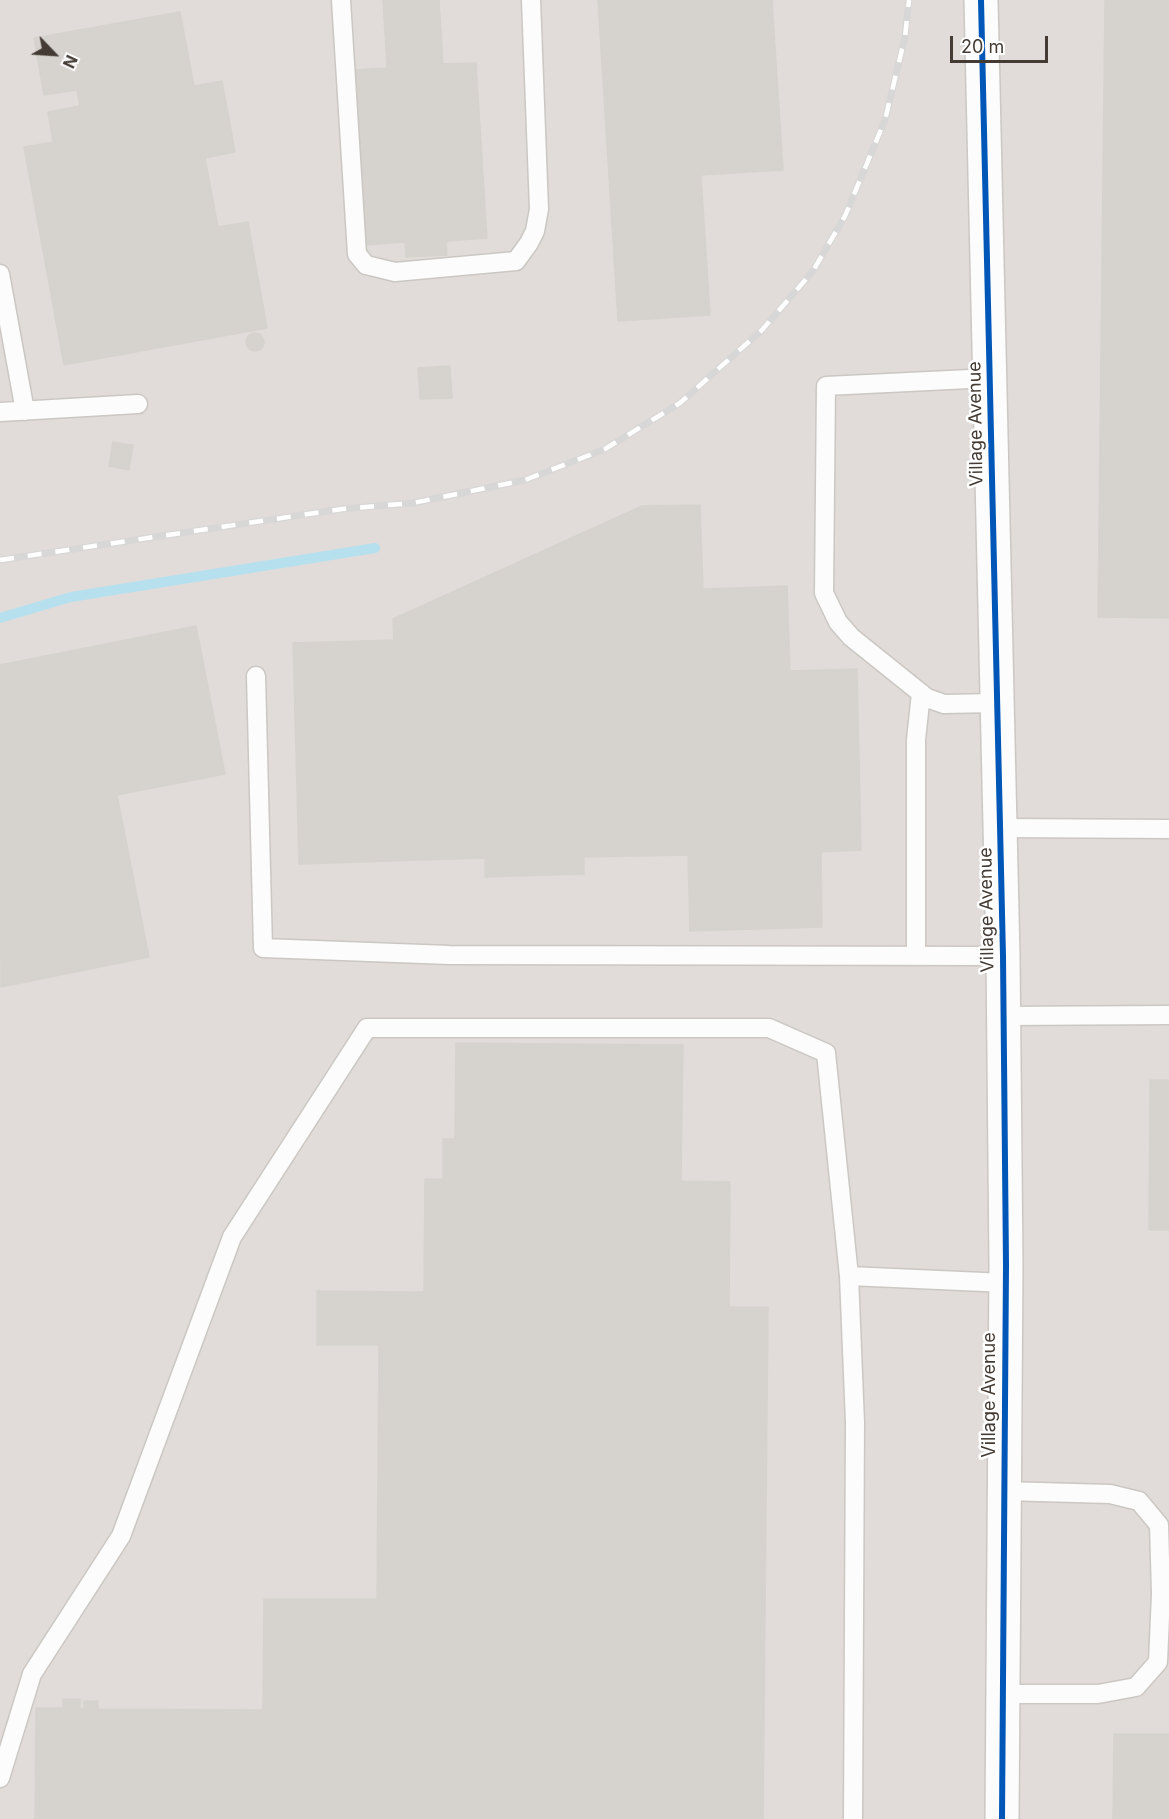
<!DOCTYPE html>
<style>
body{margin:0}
#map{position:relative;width:1169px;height:1819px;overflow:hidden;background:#eeebe8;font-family:Inter,sans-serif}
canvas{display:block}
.north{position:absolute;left:24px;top:24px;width:60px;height:60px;-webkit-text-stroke:4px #fff;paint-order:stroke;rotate:115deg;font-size:16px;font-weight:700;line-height:24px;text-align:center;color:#443b34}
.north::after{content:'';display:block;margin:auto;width:21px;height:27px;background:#443b34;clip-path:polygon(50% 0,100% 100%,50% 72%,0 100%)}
.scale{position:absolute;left:950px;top:36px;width:98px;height:27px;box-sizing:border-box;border:3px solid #443b34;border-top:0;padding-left:8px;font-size:18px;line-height:21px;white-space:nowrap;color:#443b34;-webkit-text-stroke:4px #fff;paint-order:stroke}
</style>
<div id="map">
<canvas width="1169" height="1819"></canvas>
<div class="north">N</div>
<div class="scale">20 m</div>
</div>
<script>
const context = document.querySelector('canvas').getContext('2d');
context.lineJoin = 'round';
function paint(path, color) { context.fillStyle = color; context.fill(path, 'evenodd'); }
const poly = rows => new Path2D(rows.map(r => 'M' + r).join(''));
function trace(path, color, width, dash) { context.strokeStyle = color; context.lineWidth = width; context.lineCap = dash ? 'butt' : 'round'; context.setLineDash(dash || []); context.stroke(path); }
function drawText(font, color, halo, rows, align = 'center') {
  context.font = font + ' Inter,sans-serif'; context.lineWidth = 5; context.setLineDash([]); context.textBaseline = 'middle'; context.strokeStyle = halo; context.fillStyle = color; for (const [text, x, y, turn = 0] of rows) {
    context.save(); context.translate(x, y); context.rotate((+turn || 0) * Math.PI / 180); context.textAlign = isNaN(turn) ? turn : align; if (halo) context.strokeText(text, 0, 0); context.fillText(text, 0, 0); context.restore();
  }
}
paint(poly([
 [0,0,1169,0,1169,1819,0,1819]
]), '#e1dcd9');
trace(poly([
 [0,618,71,597,375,548]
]), '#b7e0ee', 10);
const building = poly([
 [383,0,439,0,443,64,476,63,487,238,446,241,447,255,406,257,405,242,365,245,353,70,387,68,383,0],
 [598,0,772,0,783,170,701,175,710,315,618,321,598,0],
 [1105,0,1169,0,1169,618,1098,617,1105,0],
 [180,12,194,86,222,81,235,152,205,158,218,227,248,222,267,328,64,365,24,147,53,142,48,112,80,106,77,90,44,95,34,38,180,12],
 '246 342a9 9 0 1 1 18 0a9 9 0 1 1-18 0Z',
 [450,366,452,398,420,399,418,368,450,366],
 [113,442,133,445,129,470,109,466,113,442],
 [700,505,703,589,787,586,790,671,857,669,861,850,821,852,822,927,690,931,688,855,584,857,584,874,485,877,485,858,299,864,293,643,394,640,393,619,642,506,700,505],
 [196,626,225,774,117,795,149,957,1,987,0,665,196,626],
 [456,1043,683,1045,681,1181,730,1182,729,1307,768,1307,763,1819,35,1819,36,1708,63,1708,63,1699,80,1699,80,1709,84,1709,84,1701,98,1701,98,1709,263,1710,264,1599,377,1599,379,1345,317,1345,317,1291,424,1292,425,1179,443,1179,443,1139,455,1139,456,1043],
 [1150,1080,1169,1080,1169,1230,1149,1230,1150,1080],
 [1114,1734,1169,1734,1169,1819,1113,1819,1114,1734]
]);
paint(building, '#d6d2ce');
trace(building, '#d6d2cd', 1.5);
const service = poly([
 [341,0,357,254,366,265,395,272,516,261,529,243,535,231,539,209,531,0],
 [0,274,25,411],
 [990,378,826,386,824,593,838,622,851,637,927,698,944,704,997,703],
 [0,412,138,404],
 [256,676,263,948,449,955,1003,956],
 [1001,828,1169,829],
 [916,956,916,740,921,693],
 [1003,1016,1169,1015],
 [849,1276,855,1423,853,1819],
 [1003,1694,1098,1694,1136,1687,1158,1662,1161,1594,1159,1525,1139,1501,1110,1494,1004,1491],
 [0,1778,32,1674,121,1536,232,1237,367,1028,769,1028,826,1053,849,1276,1006,1283]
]);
const tertiary = poly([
 [981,0,1003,956,1006,1265,1002,1819]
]);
trace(service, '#cbc7c3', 21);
trace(tertiary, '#cbc7c3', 36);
trace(service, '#fcfcfc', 18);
trace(tertiary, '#fcfcfc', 33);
const rail = poly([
 [0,560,342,509,413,503,525,480,605,449,680,403,762,330,813,271,845,216,885,120,905,37,909,0]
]);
trace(rail, '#d8d7d7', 7);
trace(rail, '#fff', 4.5, [14]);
trace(poly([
 [981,0,1003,956,1006,1265,1002,1819]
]), '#0057b8', 6);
drawText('18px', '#443b34', '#fff', [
 ["Village Avenue",976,424,-91],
 ["Village Avenue",987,910,-91],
 ["Village Avenue",990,1395,-90]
]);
</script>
